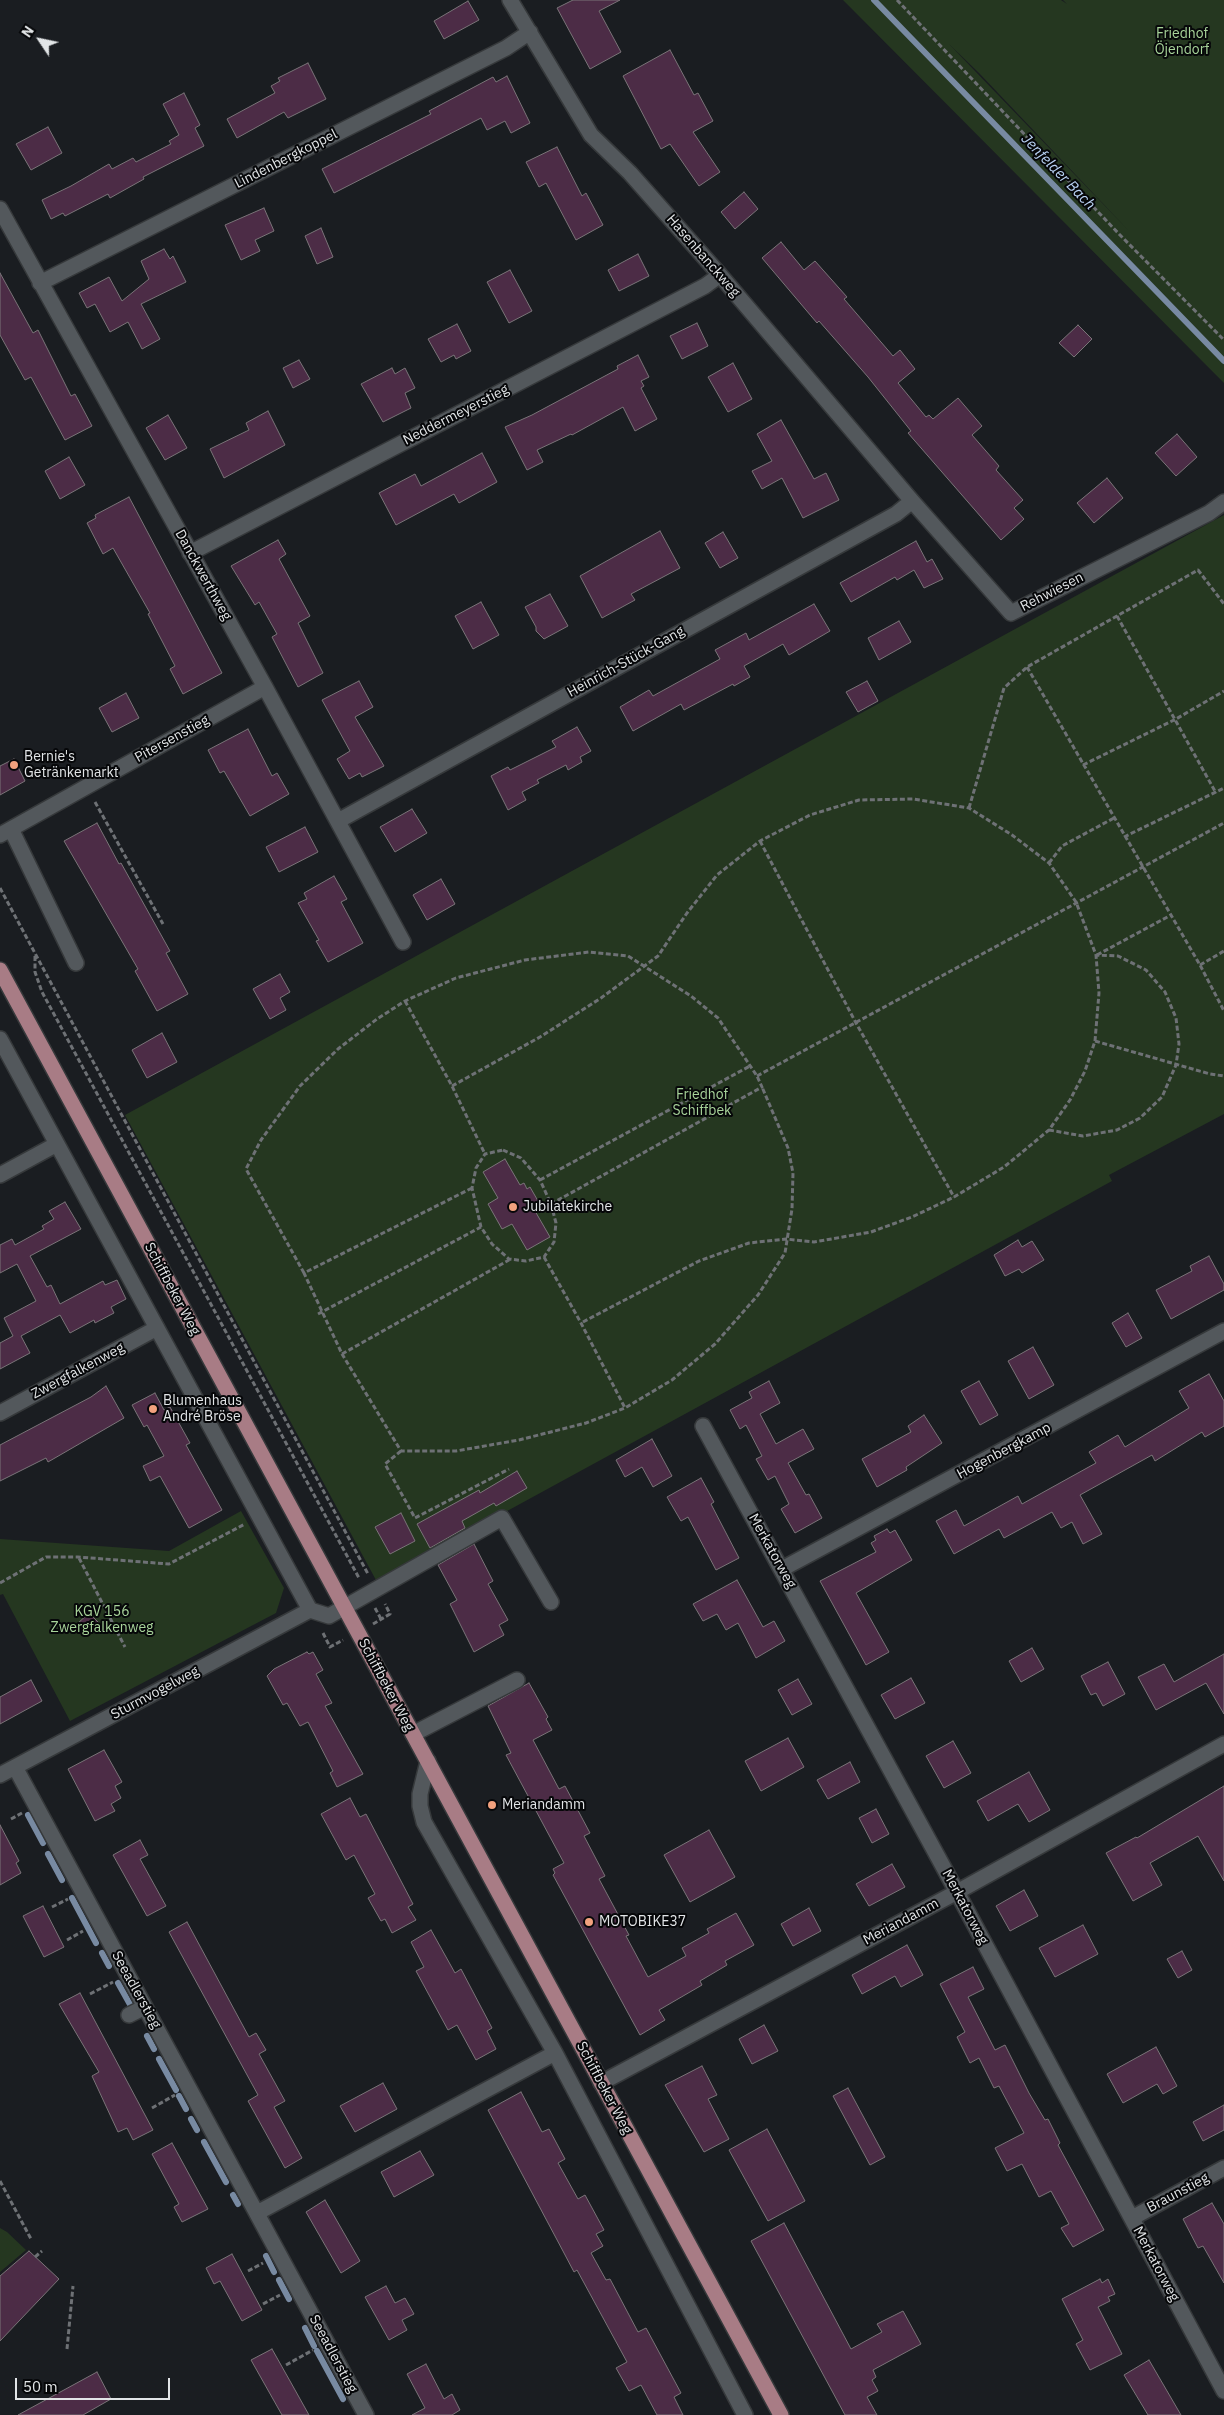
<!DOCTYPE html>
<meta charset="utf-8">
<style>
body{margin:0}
#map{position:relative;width:1224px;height:2415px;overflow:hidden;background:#1a1d21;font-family:"IBM Plex Sans",sans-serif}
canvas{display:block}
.north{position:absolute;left:15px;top:15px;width:50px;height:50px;-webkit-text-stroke:4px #060709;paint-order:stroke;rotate:304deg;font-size:14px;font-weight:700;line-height:20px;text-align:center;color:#e2e5e7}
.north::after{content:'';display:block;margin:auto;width:18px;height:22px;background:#e2e5e7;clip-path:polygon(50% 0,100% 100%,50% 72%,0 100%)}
.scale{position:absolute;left:15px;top:2378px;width:155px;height:22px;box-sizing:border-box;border:2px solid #e2e5e7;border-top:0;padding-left:6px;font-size:15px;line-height:18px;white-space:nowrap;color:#e2e5e7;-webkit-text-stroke:4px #060709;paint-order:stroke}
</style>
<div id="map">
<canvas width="1224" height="2415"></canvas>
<div class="north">N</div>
<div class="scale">50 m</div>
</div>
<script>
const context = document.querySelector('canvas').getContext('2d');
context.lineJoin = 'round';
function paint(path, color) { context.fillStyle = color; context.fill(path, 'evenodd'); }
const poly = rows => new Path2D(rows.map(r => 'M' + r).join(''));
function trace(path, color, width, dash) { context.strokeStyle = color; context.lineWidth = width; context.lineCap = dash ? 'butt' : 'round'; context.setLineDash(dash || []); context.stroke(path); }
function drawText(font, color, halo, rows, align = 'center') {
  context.font = font + ' "IBM Plex Sans",sans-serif'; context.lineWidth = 4; context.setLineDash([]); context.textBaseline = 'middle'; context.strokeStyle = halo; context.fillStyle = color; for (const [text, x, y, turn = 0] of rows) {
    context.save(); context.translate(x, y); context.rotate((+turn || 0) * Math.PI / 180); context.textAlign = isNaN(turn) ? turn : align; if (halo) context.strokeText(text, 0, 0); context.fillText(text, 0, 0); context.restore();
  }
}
paint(poly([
 [843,0,1061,0,1067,4,1063,0,1224,0,1224,383],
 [949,44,979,73,1130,232],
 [1224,515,1224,1114,1109,1175,1112,1181,377,1582,125,1115],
 [241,1511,284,1588,276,1613,70,1721,3,1594,0,1595,0,1539,169,1551],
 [0,2228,7,2232,26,2250,0,2272]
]), '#253720');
trace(poly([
 [874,0,1224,361],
 [28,1815,43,1843],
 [48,1854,62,1880],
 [72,1898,96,1943],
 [102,1953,109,1966],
 [118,1983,132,2008],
 [147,2036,154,2049],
 [159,2059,176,2090],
 [179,2096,186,2109],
 [191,2119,197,2130],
 [204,2142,226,2182],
 [233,2195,238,2204],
 [266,2256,274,2272],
 [279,2280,289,2299],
 [305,2328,314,2346],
 [317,2351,343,2399]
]), '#788aa2', 6);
const building = poly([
 [573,0,620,0,599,11,621,52,590,69,557,8,573,0],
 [468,1,479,20,444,39,434,21,468,1],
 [670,50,694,95,698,93,713,121,693,132,720,172,699,186,670,144,661,149,623,76,670,50],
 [308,63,326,99,288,118,284,112,237,138,227,119,275,93,271,86,280,81,278,78,308,63],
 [507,76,530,123,511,133,505,121,487,130,481,118,334,193,322,169,431,114,429,111,493,77,496,82,507,76],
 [184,93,200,125,195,128,204,146,143,177,144,179,110,198,108,194,65,216,63,213,51,219,42,200,71,186,109,164,112,169,133,158,136,162,171,144,169,141,179,135,163,104,184,93],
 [48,127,62,153,31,170,16,144,48,127],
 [557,147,582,196,586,193,603,225,576,240,546,183,539,187,526,162,557,147],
 [744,192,758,209,735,229,721,212,744,192],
 [264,208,274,231,255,240,260,251,241,260,225,225,264,208],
 [321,228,333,257,317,264,305,236,321,228],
 [781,242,804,270,815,261,847,297,844,299,893,356,900,350,915,369,898,383,926,417,929,415,933,419,958,398,982,426,972,435,999,466,996,470,1023,500,1014,508,1024,519,1001,540,908,433,911,431,868,377,819,321,817,323,762,258,781,242],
 [164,249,170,259,173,256,186,282,141,304,160,339,142,349,128,322,110,332,95,304,87,308,79,293,109,277,122,301,149,279,141,261,164,249],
 [638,254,649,276,619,291,608,270,638,254],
 [510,270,532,311,509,323,487,282,510,270],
 [0,273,33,333,38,330,71,396,75,394,92,426,65,440,31,377,25,380,0,335,0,273],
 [697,323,708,346,682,359,670,336,697,323],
 [457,324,471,351,456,359,454,355,441,362,428,339,457,324],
 [1078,325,1092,339,1074,357,1059,343,1078,325],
 [638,355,649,377,641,381,644,386,641,388,657,419,635,431,623,407,572,435,571,434,537,450,543,462,527,470,505,427,532,415,618,369,617,366,638,355],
 [299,360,310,379,293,388,283,368,299,360],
 [733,363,752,399,728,412,708,377,733,363],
 [392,368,395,374,405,368,415,388,405,393,411,408,383,422,361,384,392,368],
 [268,411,285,445,224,478,210,449,249,430,246,423,268,411],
 [168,415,187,448,165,460,146,428,168,415],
 [781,420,814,479,826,473,839,500,803,518,782,478,762,489,752,471,772,461,757,434,781,420],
 [1177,434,1197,457,1176,476,1155,453,1177,434],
 [482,453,497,482,459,503,454,494,396,525,379,493,415,474,421,486,482,453],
 [69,457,85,485,60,499,45,471,69,457],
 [1107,478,1123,498,1094,523,1077,503,1107,478],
 [129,497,222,673,183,694,170,669,175,666,148,614,150,613,113,548,103,554,87,523,96,518,95,515,129,497],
 [660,531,680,568,631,594,635,600,602,618,580,576,660,531],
 [723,532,738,558,720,568,705,543,723,532],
 [278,540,286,554,279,559,310,616,298,623,323,673,298,687,272,637,277,634,259,602,255,605,231,566,278,540],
 [916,541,927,562,932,559,943,579,924,588,914,570,897,580,895,577,851,602,840,583,916,541],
 [550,594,568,626,544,639,536,631,536,627,525,607,550,594],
 [481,602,499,635,473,649,455,616,481,602],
 [814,604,830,631,789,655,783,644,744,666,750,677,734,686,733,684,684,710,681,704,633,731,620,707,649,690,653,696,720,659,715,650,746,633,749,640,814,604],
 [899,621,911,642,879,660,868,638,899,621],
 [359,681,373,707,355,717,384,766,362,777,360,773,349,779,337,759,350,751,322,700,359,681],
 [867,681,878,701,858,712,846,692,867,681],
 [126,693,139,718,112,732,99,708,126,693],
 [577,727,591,751,580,757,582,762,568,770,566,765,537,780,539,783,522,792,526,800,508,810,491,776,508,767,510,770,556,747,552,741,577,727],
 [248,729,272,776,277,773,289,794,250,816,224,771,220,773,208,750,248,729],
 [14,759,25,781,0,795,0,766,14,759],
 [412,809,427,833,395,852,380,827,412,809],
 [97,823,119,864,121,863,170,951,166,953,188,994,157,1011,135,971,138,969,64,841,97,823],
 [305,827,318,852,279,872,266,847,305,827],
 [334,876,347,899,341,902,363,943,328,962,316,941,319,940,298,903,307,899,304,893,334,876],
 [441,879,455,904,427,920,413,895,441,879],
 [280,974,290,992,280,998,286,1010,270,1019,253,989,280,974],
 [162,1033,177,1062,147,1078,132,1050,162,1033],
 [505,1159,520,1185,524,1183,527,1189,530,1187,538,1201,534,1203,538,1209,535,1211,550,1237,527,1250,512,1224,502,1229,488,1204,498,1198,483,1172,505,1159],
 [65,1202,81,1229,30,1256,47,1287,51,1285,60,1304,103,1281,105,1285,117,1280,126,1299,111,1307,114,1313,95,1323,94,1320,70,1333,60,1315,21,1336,30,1353,0,1369,0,1343,13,1336,4,1318,36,1301,17,1264,0,1273,0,1245,12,1239,15,1245,44,1229,42,1226,54,1219,49,1211,65,1202],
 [1018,1240,1022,1247,1032,1241,1044,1260,1022,1273,1019,1269,1005,1276,994,1255,1018,1240],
 [1209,1256,1224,1284,1224,1290,1171,1319,1156,1290,1192,1271,1190,1266,1209,1256],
 [1128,1313,1142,1338,1126,1347,1112,1323,1128,1313],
 [1033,1347,1054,1385,1029,1399,1008,1361,1033,1347],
 [1209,1374,1224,1401,1224,1426,1205,1437,1202,1432,1155,1461,1152,1455,1080,1495,1102,1534,1083,1544,1072,1522,1061,1528,1052,1512,1004,1538,999,1529,954,1554,936,1521,956,1510,964,1526,1018,1496,1022,1504,1096,1463,1089,1452,1118,1435,1125,1447,1189,1408,1179,1391,1209,1374],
 [769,1381,780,1403,760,1414,776,1444,803,1429,814,1449,788,1463,806,1495,809,1494,822,1518,795,1533,781,1509,789,1504,775,1476,768,1480,756,1459,762,1456,746,1425,740,1429,730,1410,752,1398,749,1392,769,1381],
 [979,1381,998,1415,980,1425,961,1391,979,1381],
 [106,1386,124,1418,48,1462,46,1458,0,1481,0,1445,91,1397,106,1386],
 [155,1393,164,1410,170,1407,190,1443,186,1445,222,1510,189,1528,160,1476,150,1481,143,1466,164,1456,147,1425,144,1427,132,1405,155,1393],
 [924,1415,942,1443,906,1467,907,1470,877,1487,862,1459,911,1432,908,1426,924,1415],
 [652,1439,672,1476,653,1487,642,1467,625,1477,616,1460,652,1439],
 [517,1471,527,1488,496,1506,494,1503,462,1521,465,1528,430,1548,417,1524,479,1490,480,1493,517,1471],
 [701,1478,714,1502,711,1504,739,1558,716,1570,688,1517,681,1521,667,1497,701,1478],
 [401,1513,415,1541,390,1554,375,1527,401,1513],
 [887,1529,890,1533,895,1530,912,1560,856,1593,889,1652,866,1665,820,1581,876,1552,871,1543,876,1540,874,1536,887,1529],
 [474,1544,493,1581,488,1584,508,1620,499,1625,504,1635,474,1652,450,1604,457,1600,438,1565,474,1544],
 [737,1580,763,1627,774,1621,785,1641,756,1658,738,1623,726,1630,717,1614,703,1621,693,1604,737,1580],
 [89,1613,100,1624,89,1635,77,1624,89,1613],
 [1032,1648,1044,1669,1021,1682,1009,1661,1032,1648],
 [307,1652,309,1654,313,1652,323,1670,316,1674,332,1703,325,1706,363,1774,337,1787,330,1773,333,1771,308,1722,300,1726,287,1703,283,1705,267,1676,274,1669,307,1652],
 [1224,1654,1224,1714,1206,1683,1156,1710,1138,1677,1164,1664,1174,1682,1224,1654],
 [1108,1662,1125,1694,1103,1706,1096,1693,1091,1695,1081,1676,1108,1662],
 [911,1678,925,1703,895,1719,881,1695,911,1678],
 [798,1679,812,1704,792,1715,778,1690,798,1679],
 [31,1680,42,1701,0,1724,0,1697,31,1680],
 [529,1683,548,1717,546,1719,552,1730,533,1740,559,1789,565,1786,590,1833,584,1836,605,1876,599,1879,629,1935,626,1936,648,1977,686,1956,682,1948,709,1933,707,1929,736,1913,754,1945,725,1961,727,1965,700,1981,702,1985,659,2010,665,2020,640,2035,553,1875,555,1873,553,1869,564,1863,506,1755,511,1753,488,1706,529,1683],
 [788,1738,804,1767,761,1791,745,1761,788,1738],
 [953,1741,971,1773,944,1788,926,1756,953,1741],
 [104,1750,122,1782,115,1786,121,1798,111,1804,115,1811,95,1821,68,1769,104,1750],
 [850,1762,860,1782,828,1799,817,1780,850,1762],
 [1029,1772,1050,1810,1029,1822,1018,1804,988,1821,977,1801,1029,1772],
 [1224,1786,1224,1881,1198,1836,1150,1863,1162,1885,1133,1901,1106,1853,1136,1837,1137,1838,1224,1786],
 [350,1798,360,1817,366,1814,413,1904,408,1907,416,1920,392,1933,385,1919,381,1921,368,1898,375,1894,354,1855,346,1860,321,1814,350,1798],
 [876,1809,889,1834,872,1843,859,1818,876,1809],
 [0,1825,19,1861,16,1863,21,1873,0,1885,0,1825],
 [709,1830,735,1877,690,1902,664,1855,709,1830],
 [140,1840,148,1855,140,1859,166,1906,147,1916,113,1855,140,1840],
 [892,1864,905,1887,869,1906,856,1884,892,1864],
 [1024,1890,1038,1916,1010,1931,996,1906,1024,1890],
 [43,1906,64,1947,44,1957,23,1916,43,1906],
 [809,1908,821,1931,793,1946,781,1924,809,1908],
 [187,1922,249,2037,256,2033,266,2050,259,2054,285,2101,274,2107,302,2158,285,2168,248,2101,258,2095,169,1932,187,1922],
 [1083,1925,1098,1954,1055,1977,1039,1948,1083,1925],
 [431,1930,455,1973,461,1969,492,2028,487,2031,496,2049,476,2060,457,2025,448,2030,416,1971,424,1967,411,1942,431,1930],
 [907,1945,923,1975,901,1987,895,1976,862,1994,852,1975,907,1945],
 [1182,1951,1192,1970,1178,1978,1167,1959,1182,1951],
 [973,1967,984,1989,968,1997,995,2050,1005,2045,1029,2093,1045,2120,1048,2119,1060,2143,1058,2145,1104,2230,1073,2247,1061,2228,1069,2224,1051,2191,1039,2197,1022,2164,1007,2171,995,2148,1024,2133,999,2086,994,2088,979,2058,970,2063,957,2037,965,2032,940,1984,973,1967],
 [80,1993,153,2130,133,2140,127,2128,118,2132,92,2076,99,2072,59,2004,80,1993],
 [764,2025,778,2051,752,2064,739,2039,764,2025],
 [1156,2047,1177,2086,1163,2094,1157,2084,1123,2103,1107,2074,1156,2047],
 [702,2066,717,2095,708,2099,729,2139,704,2152,665,2085,702,2066],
 [383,2083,397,2109,355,2132,340,2106,383,2083],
 [848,2088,885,2157,870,2165,833,2096,848,2088],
 [521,2092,542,2132,549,2129,565,2159,558,2163,578,2199,585,2195,604,2230,596,2234,603,2246,591,2253,606,2280,610,2279,638,2332,646,2328,681,2393,674,2397,683,2415,657,2415,641,2385,629,2391,616,2368,627,2362,577,2270,574,2272,564,2253,488,2110,521,2092],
 [1224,2105,1224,2130,1203,2141,1193,2122,1224,2105],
 [767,2129,805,2201,768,2221,729,2150,767,2129],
 [172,2143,208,2209,182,2222,174,2207,179,2204,152,2154,172,2143],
 [420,2151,434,2175,394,2197,381,2172,420,2151],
 [325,2200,360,2261,341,2273,306,2212,325,2200],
 [1212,2203,1224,2224,1224,2283,1203,2246,1198,2248,1183,2219,1212,2203],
 [784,2223,851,2349,882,2332,877,2324,903,2311,921,2344,873,2370,876,2377,872,2380,878,2391,867,2397,877,2415,845,2415,751,2241,784,2223],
 [29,2251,59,2279,0,2341,0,2276,29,2251],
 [232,2254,262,2310,242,2321,220,2281,214,2284,206,2268,232,2254],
 [1100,2279,1102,2283,1108,2279,1115,2294,1108,2297,1110,2301,1098,2307,1122,2354,1090,2370,1076,2344,1083,2340,1062,2299,1100,2279],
 [386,2286,395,2303,405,2298,414,2314,402,2320,407,2330,389,2340,365,2297,386,2286],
 [272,2349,290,2381,309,2415,282,2415,251,2360,272,2349],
 [1149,2360,1181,2415,1148,2415,1124,2375,1149,2360],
 [426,2364,444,2399,452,2394,460,2410,452,2415,412,2415,425,2408,407,2374,426,2364],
 [97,2372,111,2399,83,2415,18,2415,97,2372]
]);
paint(building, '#4c2c46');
trace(building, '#7a7478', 1);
const minor = poly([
 [510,0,591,135,630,173,720,275,912,501,1011,613,1209,513,1224,502],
 [0,209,265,687,403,942],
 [40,283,506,48,530,32],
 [190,553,705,286,720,275],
 [338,821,896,514,912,501],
 [11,829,76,963],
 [0,835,265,687],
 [0,1039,310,1610,329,1616,502,1518,551,1602],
 [0,1175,57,1144],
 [0,1413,157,1328],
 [703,1426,957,1892,1224,2391],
 [782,1569,1224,1331],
 [413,1734,517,1680],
 [428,1761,420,1794,420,1806,424,1822,555,2053,745,2415],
 [15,1767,366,2415],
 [0,1775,310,1610],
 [129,2015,145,2007],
 [601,2083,957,1892,1224,1744],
 [257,2213,555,2053],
 [1132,2218,1224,2168]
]);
const major = poly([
 [0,970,781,2415]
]);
trace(minor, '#36393b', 18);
trace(major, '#36393b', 18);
trace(poly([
 [897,0,1119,234,1224,340],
 [1117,616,1216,793],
 [1027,667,1200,965,1224,1011],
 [1083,765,1176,719,1224,691],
 [95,802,163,924],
 [969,808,1004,688,1027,667,1198,570,1224,604],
 [1124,837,1224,788],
 [760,841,856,1023,954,1197],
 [1049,863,1062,846,1114,818],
 [0,888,368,1574],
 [1097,955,1171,915],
 [35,956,35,972,42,992,359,1578],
 [1200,965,1224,951],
 [405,1001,452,1086,485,1154],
 [1095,1041,1210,1074,1224,1076],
 [757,1076,1224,823],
 [452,1086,540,1037,601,998,658,956,687,913,717,875,760,841,810,815,859,800,913,799,969,808,1012,835,1049,863,1076,902,1096,955,1099,993,1095,1041,1085,1071,1070,1100,1049,1130,1004,1167,954,1197,912,1217,871,1232,814,1242,786,1239,749,1243,699,1261,581,1323],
 [1049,1130,1083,1136,1117,1130,1140,1118,1162,1097,1176,1065,1179,1044,1176,1018,1165,992,1146,970,1118,956,1096,955],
 [503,1150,521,1158,540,1180,551,1204,556,1223,554,1242,544,1257,526,1261,509,1259,492,1244,481,1227,472,1188,476,1168,485,1154,503,1150],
 [540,1180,750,1066],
 [472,1188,304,1273,342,1354,401,1451,456,1451,519,1440,586,1423,625,1408,672,1380,715,1344,758,1295,785,1253,792,1209,793,1173,788,1148,762,1087],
 [544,1257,581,1323,625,1408],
 [304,1273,246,1169,261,1140,300,1086,338,1049,377,1019,405,1001,456,978,525,960,589,952,628,956,691,996,718,1018,757,1076,762,1087,551,1204],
 [318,1314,481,1227],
 [342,1354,509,1260],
 [401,1451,385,1464,415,1518,509,1469],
 [79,1558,125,1647],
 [0,1583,46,1557,78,1557,169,1564,245,1524],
 [375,1608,381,1619],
 [373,1624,390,1614,385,1604],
 [323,1633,330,1647,343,1640],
 [11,1819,22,1813],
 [52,1907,68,1899],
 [67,1940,83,1931],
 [90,1994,113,1982],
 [152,2108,175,2095],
 [0,2181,31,2239],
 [35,2257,42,2251],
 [248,2271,263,2263],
 [263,2304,280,2295],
 [67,2349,73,2286],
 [286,2365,313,2350]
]), '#6e7175', 3, [5, 2.5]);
trace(minor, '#53585c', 15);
trace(major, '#a87c85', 15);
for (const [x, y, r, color] of [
 [14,765,5,"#f2a17e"],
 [513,1207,5,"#f2a17e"],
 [153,1409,5,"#f2a17e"],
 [492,1805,5,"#f2a17e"],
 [589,1922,5,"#f2a17e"]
]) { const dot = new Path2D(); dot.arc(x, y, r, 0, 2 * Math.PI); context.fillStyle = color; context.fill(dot); trace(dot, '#060709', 2); }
drawText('14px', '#a8d49a', '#060709', [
 ["Friedhof",1182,34],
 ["Öjendorf",1182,50],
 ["Friedhof",702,1095],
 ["Schiffbek",702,1111],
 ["KGV 156",102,1612],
 ["Zwergfalkenweg",102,1628]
]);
drawText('14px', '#e2e5e7', '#060709', [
 ["Lindenbergkoppel",286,159,-27],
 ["Hasenbanckweg",703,256,49],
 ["Neddermeyerstieg",456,415,-27],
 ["Danckwerthweg",203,575,61],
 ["Rehwiesen",1052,592,-27],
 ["Heinrich-Stück-Gang",626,662,-29],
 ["Pitersenstieg",172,739,-29],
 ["Schiffbeker Weg",172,1289,62],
 ["Zwergfalkenweg",78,1371,-28],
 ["Hogenbergkamp",1004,1451,-28],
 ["Merkatorweg",772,1551,61],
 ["Schiffbeker Weg",386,1685,62],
 ["Sturmvogelweg",155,1693,-28],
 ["Merkatorweg",965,1907,62],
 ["Meriandamm",901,1922,-28],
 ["Seeadlerstieg",136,1990,61],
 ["Schiffbeker Weg",604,2088,62],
 ["Braunstieg",1178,2193,-28],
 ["Merkatorweg",1156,2264,62],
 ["Seeadlerstieg",333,2354,62]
]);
drawText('14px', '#e2e5e7', '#060709', [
 ["Bernie's",24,757],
 ["Getränkemarkt",24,773],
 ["Jubilatekirche",523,1207],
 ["Blumenhaus",163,1401],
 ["André Bröse",163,1417],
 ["Meriandamm",502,1805],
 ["MOTOBIKE37",599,1922]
], 'left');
drawText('italic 15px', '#bad3f5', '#060709', [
 ["Jenfelder Bach",1058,172,46]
]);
</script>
